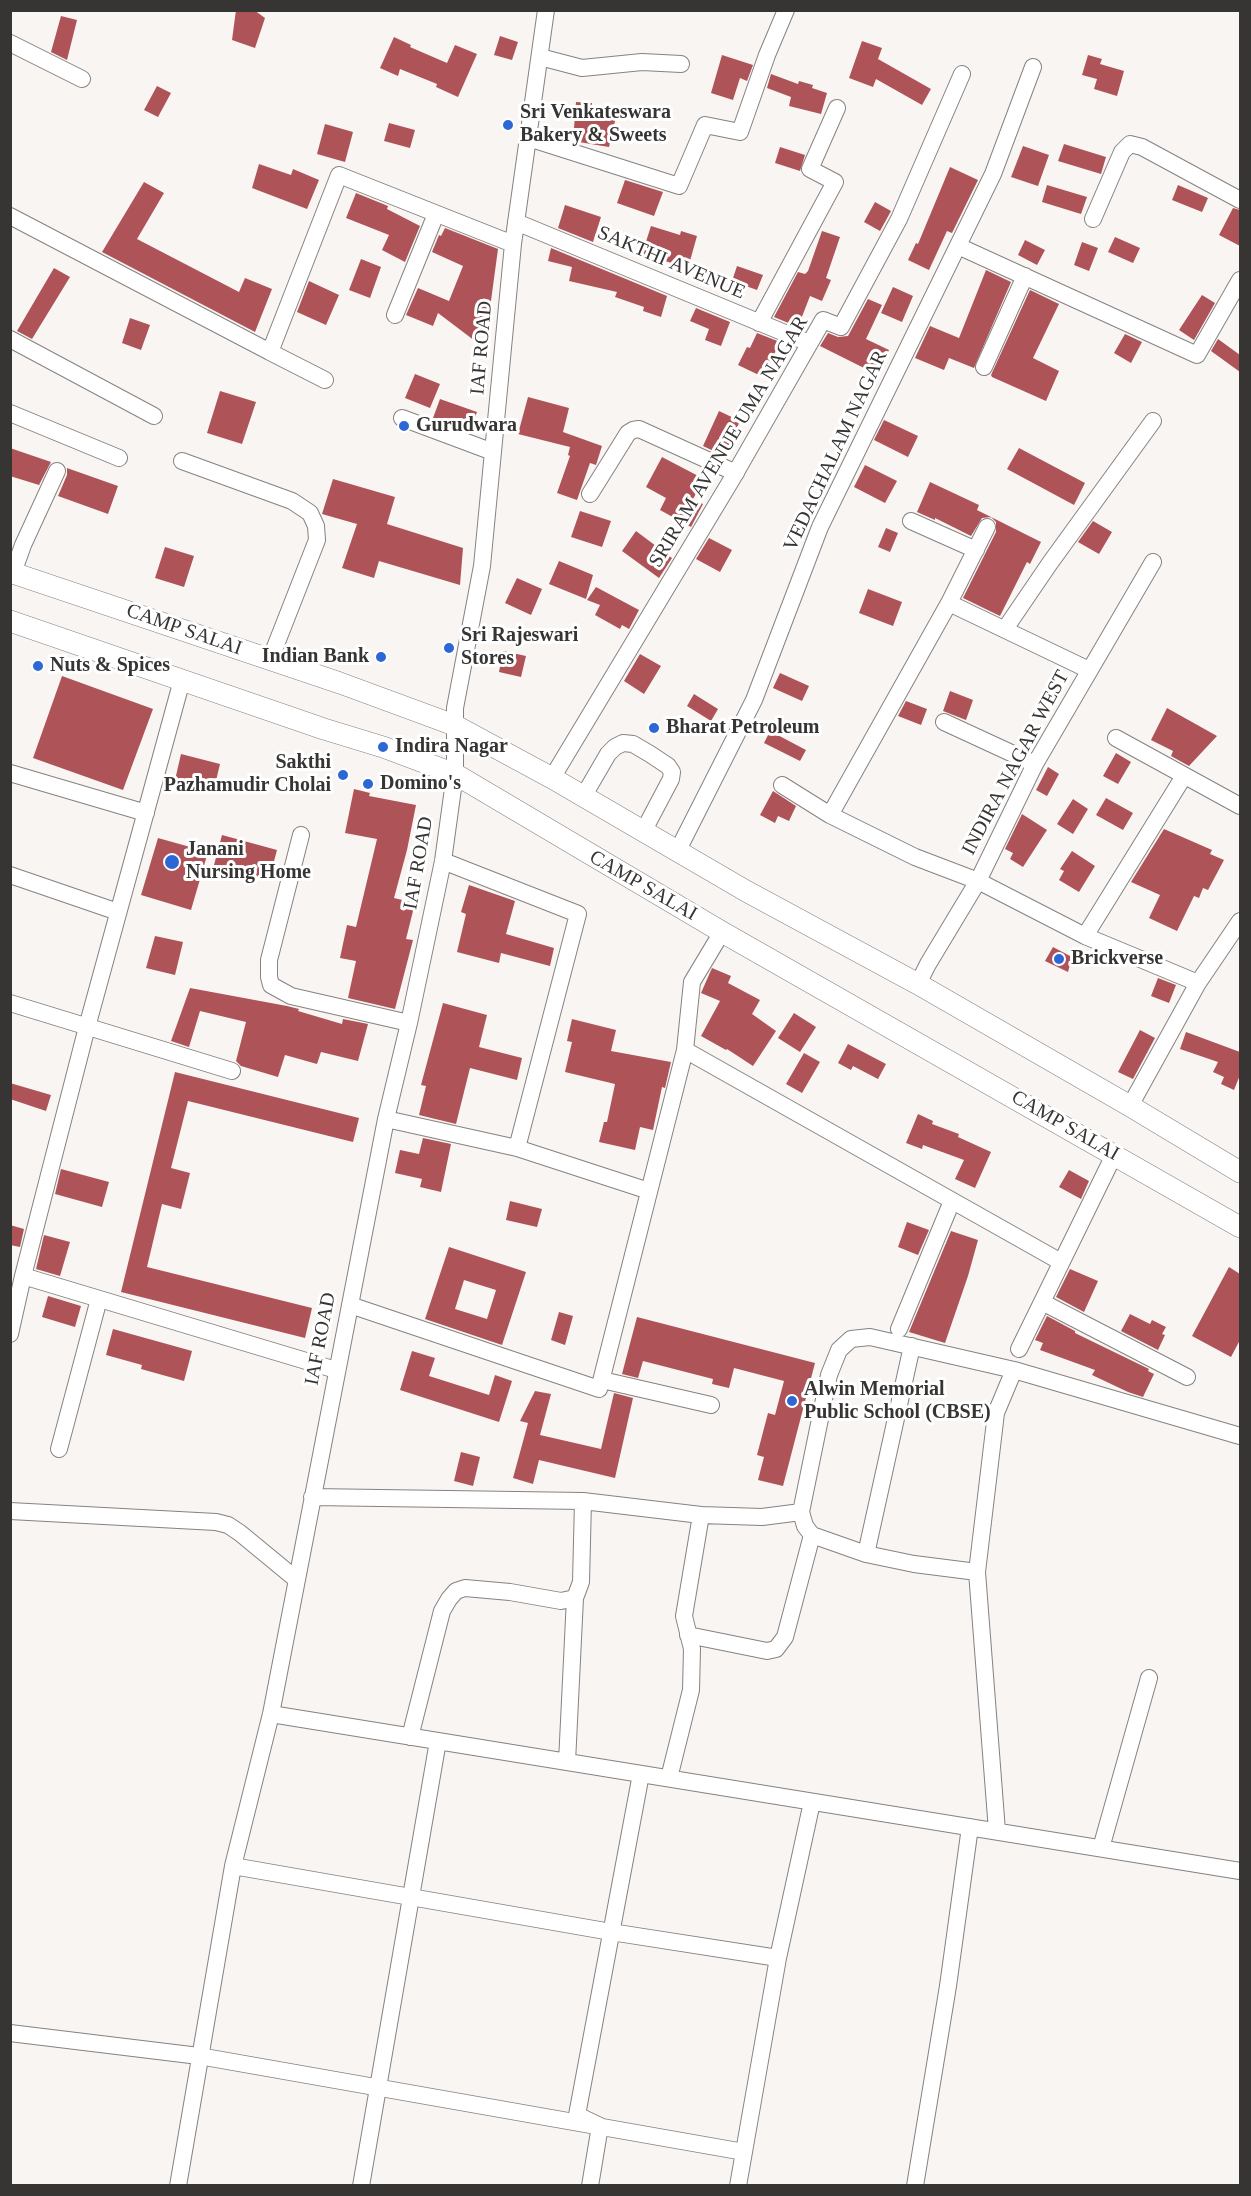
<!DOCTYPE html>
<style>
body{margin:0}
#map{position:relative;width:1251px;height:2196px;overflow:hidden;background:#f9f5f3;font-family:"Times New Roman",serif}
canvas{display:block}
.frame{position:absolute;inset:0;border:12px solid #373534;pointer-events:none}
</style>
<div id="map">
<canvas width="1251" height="2196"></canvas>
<div class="frame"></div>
</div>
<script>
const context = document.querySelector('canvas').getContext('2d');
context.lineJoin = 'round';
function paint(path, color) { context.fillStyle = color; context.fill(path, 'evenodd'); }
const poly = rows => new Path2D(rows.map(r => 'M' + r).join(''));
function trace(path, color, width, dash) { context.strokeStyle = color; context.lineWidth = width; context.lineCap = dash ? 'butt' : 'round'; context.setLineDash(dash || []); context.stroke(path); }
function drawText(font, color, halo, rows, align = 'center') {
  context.font = font + ' "Times New Roman",serif'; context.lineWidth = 6; context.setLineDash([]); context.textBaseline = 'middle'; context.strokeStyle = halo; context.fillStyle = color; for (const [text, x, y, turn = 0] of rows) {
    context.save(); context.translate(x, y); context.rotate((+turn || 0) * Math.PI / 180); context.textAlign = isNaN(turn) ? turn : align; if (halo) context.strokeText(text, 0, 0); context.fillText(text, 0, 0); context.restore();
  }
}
paint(poly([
 [236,10,254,10,265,18,255,48,232,40],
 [61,16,77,20,67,60,51,52],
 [500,36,518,42,512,60,494,55],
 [394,37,411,45,410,47,447,63,455,45,477,54,458,97,436,87,437,84,400,69,398,76,380,68],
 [862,41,882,48,878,59,931,89,922,105,876,79,873,87,849,78],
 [722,55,753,65,747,81,740,78,733,100,711,93],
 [1088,55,1102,59,1100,64,1124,71,1117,96,1094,89,1097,79,1082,75],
 [771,74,798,84,799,81,813,85,812,88,827,93,821,114,789,106,791,97,767,88],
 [157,86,171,93,158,117,144,110],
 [576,102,592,103,591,110,616,117,609,147,573,141],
 [389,123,415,130,410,148,384,141],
 [325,124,353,132,345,162,317,154],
 [1064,144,1106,157,1101,174,1058,161],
 [1023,146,1049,155,1038,186,1011,177],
 [780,147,805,155,800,171,775,163],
 [259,164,291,175,293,169,319,180,307,209,252,188],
 [950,167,978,180,952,233,947,231,929,270,908,260,916,243,918,244],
 [625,180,663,192,654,216,617,203],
 [144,182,164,193,137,239,239,292,245,278,272,289,255,332,102,252],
 [1047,185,1087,197,1081,214,1042,202],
 [1178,185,1208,198,1202,212,1172,200],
 [356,193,388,206,387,209,420,226,405,262,382,250,389,235,346,218],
 [875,202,891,211,880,231,864,222],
 [565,205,601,217,593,242,558,228],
 [1233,208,1240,210,1240,246,1219,235],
 [651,226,680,235,681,231,697,236,688,268,642,254],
 [445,228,498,249,488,323,475,341,438,313,433,326,406,315,418,288,449,301,463,266,432,252,439,235,441,236],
 [822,231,840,237,826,278,831,280,822,301,810,296,798,327,774,317,798,272,805,274,808,271],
 [1115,237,1140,248,1133,263,1108,252],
 [1025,240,1045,250,1037,265,1018,255],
 [1082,242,1098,248,1089,271,1074,265],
 [551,248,667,296,661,317,643,311,644,307,615,297,617,292,569,281,572,267,548,261],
 [361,259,381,267,370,298,349,290],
 [737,266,763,275,757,290,732,281],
 [54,268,70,277,32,339,17,331],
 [986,270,1011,282,974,368,949,358,944,370,915,358,930,326,959,338],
 [309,281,339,295,326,325,297,312],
 [893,287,913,296,902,322,881,313],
 [1030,290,1059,304,1033,358,1059,371,1046,401,992,377,991,375],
 [1202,295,1215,303,1194,340,1179,330],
 [868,299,882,305,866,339,889,350,878,375,820,346,828,333,838,337,848,336],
 [696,308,730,322,721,346,705,340,709,329,690,321],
 [130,318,150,325,141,350,122,343],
 [757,333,780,342,763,377,738,365,747,347,750,348],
 [1125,334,1142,342,1131,363,1114,353],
 [1218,339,1240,355,1240,372,1211,351],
 [415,374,440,384,430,408,405,398],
 [220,391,256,402,242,444,207,433],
 [528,397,569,408,563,432,602,446,596,465,590,463,577,500,557,493,570,456,568,455,570,447,518,434],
 [440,399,477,412,470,432,433,418],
 [719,411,740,421,724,456,703,446],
 [884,420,918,436,908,457,874,440],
 [10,448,51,462,39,485,10,476],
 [1019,448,1085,483,1074,505,1007,469],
 [662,457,704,479,693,499,703,504,691,527,660,510,666,498,646,487],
 [865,465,897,481,885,503,854,487],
 [67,468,118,486,108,514,58,496,67,475],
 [333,479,395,497,387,524,463,548,460,585,379,561,374,578,342,568,357,524,322,514],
 [930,482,979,505,977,510,1041,542,1030,564,1027,562,1000,616,963,598,996,532,996,522,991,517,982,518,971,536,935,518,935,520,917,512],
 [580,511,611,521,602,547,571,537],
 [1093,521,1112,532,1099,554,1078,542],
 [886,528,898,533,890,552,878,547],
 [636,531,672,558,659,578,622,551],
 [709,538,732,550,720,572,696,559],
 [165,547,194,556,184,587,155,578],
 [559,561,593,575,586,599,549,584],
 [517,578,542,589,531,615,505,603],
 [596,587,639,610,629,629,622,625,620,629,595,615,600,605,587,600],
 [868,589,902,602,893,626,859,613],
 [503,651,526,656,521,677,499,672],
 [640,654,661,666,644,694,624,681],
 [780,673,809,686,802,701,773,688],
 [62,676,153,709,123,790,33,758],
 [950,691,973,700,966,720,943,711],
 [694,694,718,709,711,721,687,706],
 [906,701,927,709,921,725,898,716],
 [1167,708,1217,736,1189,766,1171,756,1173,751,1151,740],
 [770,731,806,750,800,761,764,743],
 [1116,753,1131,762,1118,784,1103,776],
 [181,754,220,764,214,789,175,780],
 [1048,767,1059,774,1047,796,1036,790],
 [354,789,370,793,369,796,416,805,407,850,394,898,415,903,406,939,413,940,395,1009,348,998,356,961,340,958,347,925,356,927,377,839,345,833],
 [773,791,796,806,789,821,778,816,775,823,760,815],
 [1106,798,1133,813,1123,830,1096,815],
 [1073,799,1088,809,1073,834,1057,824],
 [1022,814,1047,830,1023,867,1010,859,1013,853,1005,849],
 [1164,829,1212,850,1210,854,1224,860,1208,890,1203,888,1199,898,1194,896,1177,931,1149,918,1160,895,1131,882],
 [222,835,277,850,269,880,214,865],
 [158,838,208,852,191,910,141,895],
 [1072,851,1095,866,1079,892,1059,880,1064,871,1060,869],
 [469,885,515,901,506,934,554,948,550,966,501,953,499,963,457,952,466,914,461,912],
 [155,936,183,942,175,975,146,968],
 [1053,947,1072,957,1068,972,1045,961],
 [712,968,731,976,728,983,760,1000,752,1014,776,1031,753,1066,727,1049,726,1050,701,1036,720,1001,701,993],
 [1158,978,1176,985,1169,1003,1151,996],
 [190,988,287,1006,299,1009,298,1011,342,1024,343,1019,368,1024,358,1061,321,1052,317,1064,285,1055,278,1077,241,1066,236,1061,246,1022,200,1011,189,1047,171,1041],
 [443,1003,487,1015,479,1047,522,1058,517,1080,470,1068,456,1124,419,1115,426,1086,421,1085],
 [794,1013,816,1027,800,1052,778,1038],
 [572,1019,616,1030,611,1051,671,1062,665,1088,662,1087,653,1130,640,1127,635,1150,599,1142,604,1122,607,1122,615,1084,565,1072,572,1042,567,1041],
 [1140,1030,1155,1038,1133,1079,1118,1072],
 [1186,1032,1240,1052,1240,1075,1234,1090,1221,1084,1224,1077,1213,1072,1218,1062,1180,1049],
 [848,1044,886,1064,878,1079,853,1066,851,1070,838,1063],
 [804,1053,820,1062,802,1093,786,1084],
 [175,1072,359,1118,353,1142,188,1101,171,1168,190,1173,181,1209,162,1204,147,1267,312,1308,305,1338,121,1292],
 [10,1083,51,1095,46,1111,10,1099],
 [918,1114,933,1121,932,1124,959,1134,958,1137,991,1152,975,1188,955,1179,964,1160,923,1145,922,1149,906,1143],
 [423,1138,451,1144,441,1192,420,1187,422,1179,395,1173,400,1150,419,1154],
 [61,1169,109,1182,102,1207,55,1194],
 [1069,1170,1089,1181,1081,1199,1059,1187],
 [510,1201,542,1209,537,1227,506,1220],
 [907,1222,929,1230,918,1255,898,1247],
 [10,1225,24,1229,20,1247,10,1245],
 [951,1231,978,1240,968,1276,945,1343,909,1332],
 [44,1235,70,1242,60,1276,36,1269],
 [449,1247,526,1272,502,1345,425,1319],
 [464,1280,496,1290,487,1319,455,1309],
 [1229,1267,1240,1274,1240,1340,1231,1357,1192,1336],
 [1070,1269,1098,1281,1084,1312,1056,1297],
 [48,1296,81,1306,75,1327,42,1317],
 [559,1312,573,1316,565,1345,551,1340],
 [1130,1314,1150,1324,1152,1320,1166,1327,1162,1334,1165,1335,1158,1350,1121,1331],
 [1047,1316,1075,1331,1075,1333,1149,1369,1148,1371,1154,1374,1143,1397,1128,1392,1092,1375,1095,1370,1040,1350,1043,1343,1035,1340],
 [637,1317,815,1363,783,1486,758,1480,764,1457,757,1455,768,1413,775,1415,784,1381,734,1368,729,1388,712,1384,713,1379,643,1361,638,1378,622,1374],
 [113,1329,192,1351,184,1381,141,1369,142,1365,106,1355],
 [412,1351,435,1358,429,1376,489,1395,495,1375,512,1381,499,1422,400,1390],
 [535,1391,551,1394,540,1435,601,1449,614,1393,633,1398,615,1478,539,1460,533,1484,513,1478,528,1423,520,1421],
 [461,1452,480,1457,473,1486,454,1481]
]), '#ae5459');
const minor = poly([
 [10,43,82,79],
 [540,57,582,68,642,62,681,64],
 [528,138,679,186,705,125,740,132,767,55,786,10],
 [10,216,270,352,339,175,513,244],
 [1093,219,1122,152,1130,144,1142,147,1240,200],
 [516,222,809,343],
 [958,246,1197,355,1240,280],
 [395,315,436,214],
 [759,323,835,182,810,169,837,108],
 [10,339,154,416],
 [270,352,325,380],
 [984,367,1025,276],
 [10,413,119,458],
 [402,418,493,452],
 [182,461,292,501,310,513,316,526,317,540,270,660],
 [590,494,628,433,633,430,639,429,736,473],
 [911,521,976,550],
 [987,527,949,603,830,815,915,857,978,881,1085,936,1198,983],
 [13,573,23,545,57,471],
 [949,603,1089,670],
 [1005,629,1050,563,1153,421],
 [944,722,1035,764],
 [1116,738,1240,806],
 [10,773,146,813],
 [552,778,732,479,823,320,841,327,899,219,962,74],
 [782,785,830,815],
 [583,797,608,754,615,747,623,743,633,744,650,754,668,766,672,772,671,779,643,832],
 [301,835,269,960,269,977,271,985,291,996,409,1023],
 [677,852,754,700,820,527,993,174,1033,67],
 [443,861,578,914,517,1148],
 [10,875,118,912],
 [1085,936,1184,776],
 [918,984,928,964,978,881,1035,764,1153,562],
 [10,1003,232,1071],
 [685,1050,1061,1262],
 [1130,1106,1198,983,1240,921],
 [386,1119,517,1148,649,1191],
 [23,1276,336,1370],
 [1042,1302,1187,1377],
 [350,1305,599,1389,685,1050,692,982,722,932],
 [899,1329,952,1201],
 [10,1334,23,1276,87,1027,182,680],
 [1019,1349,1114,1155],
 [602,1380,711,1405],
 [59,1449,99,1299],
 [312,1497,583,1501,701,1515,762,1517,801,1512],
 [10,1511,216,1522,228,1525,240,1533,297,1580],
 [866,1554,912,1346],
 [977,1572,914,1564,866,1554,812,1535,805,1526,801,1512,829,1375,839,1350,851,1339,870,1337,1014,1370,1240,1436],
 [688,1635,767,1651,776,1649,785,1637,812,1535],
 [271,1714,1240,1871],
 [410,1737,442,1611,449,1599,456,1591,465,1588,510,1592,561,1601,575,1598,581,1582,583,1501],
 [567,1762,575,1598],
 [669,1778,691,1690,692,1649,684,1616,701,1515],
 [997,1831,977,1572,996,1413,1014,1370],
 [1101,1848,1149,1678],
 [233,1866,611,1932,778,1958],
 [10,2033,199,2056,744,2152],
 [178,2186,233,1866,271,1714,386,1119,409,1023,443,861,455,774,455,708,482,566,513,244,546,10],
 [361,2186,438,1741],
 [590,2186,600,2126,577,2115,641,1774],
 [738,2186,778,1958,812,1802],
 [915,2186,948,1986,970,1827]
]);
const major = poly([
 [10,572,340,683,454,725,552,778,746,891,918,984,1130,1106,1240,1172],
 [10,621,324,729,383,747,455,774,722,932,1240,1227]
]);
trace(minor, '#868280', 18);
trace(major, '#868280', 22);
trace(minor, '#fff', 16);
trace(major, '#fff', 21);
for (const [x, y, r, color] of [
 [508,125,6,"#2d67d5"],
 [404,426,6,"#2d67d5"],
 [449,648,6,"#2d67d5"],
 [381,657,6,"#2d67d5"],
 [38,666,6,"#2d67d5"],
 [654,728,6,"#2d67d5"],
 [383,747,6,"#2d67d5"],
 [343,775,6,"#2d67d5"],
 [368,784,6,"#2d67d5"],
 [172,862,8,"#2d67d5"],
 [1059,959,6,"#2d67d5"],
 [792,1401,6,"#2d67d5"]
]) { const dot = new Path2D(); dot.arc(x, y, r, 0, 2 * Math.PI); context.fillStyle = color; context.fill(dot); trace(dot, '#fff', 2); }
drawText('bold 20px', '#373534', '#fff', [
 ["Sri Venkateswara",520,113],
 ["Bakery & Sweets",520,136],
 ["Gurudwara",416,426],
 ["Sri Rajeswari",461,636],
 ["Stores",461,659],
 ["Indian Bank",369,657,"right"],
 ["Nuts & Spices",50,666],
 ["Bharat Petroleum",666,728],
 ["Indira Nagar",395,747],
 ["Sakthi",331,763,"right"],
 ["Pazhamudir Cholai",331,786,"right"],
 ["Domino's",380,784],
 ["Janani",186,850],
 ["Nursing Home",186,873],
 ["Brickverse",1071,959],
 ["Alwin Memorial",804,1390],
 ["Public School (CBSE)",804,1413]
], 'left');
drawText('20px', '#373534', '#fff', [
 ["SAKTHI AVENUE",671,263,23],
 ["IAF ROAD",482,348,-85],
 ["SRIRAM AVENUE UMA NAGAR",729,442,-59],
 ["VEDACHALAM NAGAR",836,451,-65],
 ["CAMP SALAI",184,630,19],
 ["INDIRA NAGAR WEST",1016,763,-62],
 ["IAF ROAD",419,863,-80],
 ["CAMP SALAI",643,886,30],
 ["CAMP SALAI",1065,1126,30],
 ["IAF ROAD",321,1339,-79]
]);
</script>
